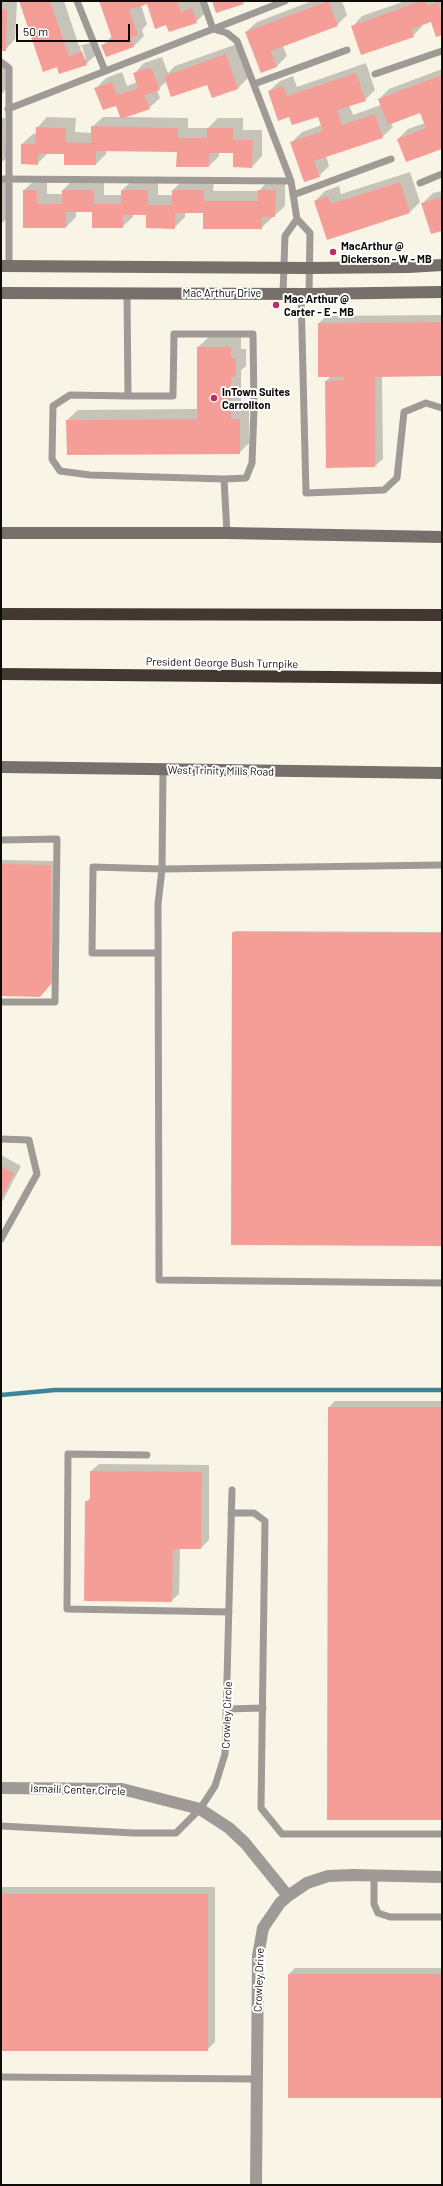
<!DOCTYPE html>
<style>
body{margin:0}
#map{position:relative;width:443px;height:2186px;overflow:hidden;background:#f8f5e6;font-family:Barlow,sans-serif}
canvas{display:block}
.frame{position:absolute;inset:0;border:2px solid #0d0c07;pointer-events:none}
.scale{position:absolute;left:16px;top:24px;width:114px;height:18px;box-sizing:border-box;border:2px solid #0d0c07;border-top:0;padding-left:5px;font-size:12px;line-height:14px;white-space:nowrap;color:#0d0c07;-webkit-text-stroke:3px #fff;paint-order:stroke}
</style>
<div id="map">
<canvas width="443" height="2186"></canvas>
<div class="frame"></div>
<div class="scale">50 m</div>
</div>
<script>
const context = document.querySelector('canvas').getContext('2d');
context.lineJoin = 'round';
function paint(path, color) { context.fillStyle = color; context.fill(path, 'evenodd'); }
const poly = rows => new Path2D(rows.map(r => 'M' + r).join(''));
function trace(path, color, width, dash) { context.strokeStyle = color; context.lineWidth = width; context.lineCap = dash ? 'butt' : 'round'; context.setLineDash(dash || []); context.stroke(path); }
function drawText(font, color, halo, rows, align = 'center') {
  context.font = font + ' Barlow,sans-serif'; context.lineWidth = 4; context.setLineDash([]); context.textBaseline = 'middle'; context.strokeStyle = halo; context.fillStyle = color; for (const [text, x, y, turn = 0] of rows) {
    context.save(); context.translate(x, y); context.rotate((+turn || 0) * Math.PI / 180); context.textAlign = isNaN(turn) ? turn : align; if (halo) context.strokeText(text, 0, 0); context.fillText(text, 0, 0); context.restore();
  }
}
paint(poly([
 [1,1,17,1,15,39,5,50,1,50],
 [20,1,64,1,79,46,93,42,97,54,86,64,57,66],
 [82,46,86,59,84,59,80,47],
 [100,1,203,1,206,12,196,22,167,24,147,3,141,5,147,24,142,30,144,36,134,46,103,45,112,36],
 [312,1,342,1,347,15,337,25,283,46,287,56,277,66,262,72,246,32,257,22],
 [405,1,442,1,442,34,432,20,423,24,423,25,413,36,352,27,362,16],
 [237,44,248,78,238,88,212,97,208,84,167,81,157,90,160,98,149,108,125,117,188,118,188,128,208,128,218,118,243,118,243,130,262,130,262,156,252,167,234,152,219,152,219,156,209,166,178,151,106,150,106,154,96,164,65,153,48,153,37,164,22,144,33,134,36,134,37,128,47,117,76,118,75,132,92,133,92,127,103,117,121,117,117,104,96,88,106,78,122,72,127,86,137,82,134,74,144,63,162,57,168,73,175,66],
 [1,61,6,61,6,89,1,95],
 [366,63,375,90,365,100,349,105,353,115,381,105,379,99,389,89,442,69,442,147,398,139,408,129,425,123,420,112,391,123,393,127,382,137,326,156,329,166,319,176,292,142,302,132,322,125,319,115,290,116,269,91,280,81,293,76,297,87],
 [1,118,5,118,6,158,1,163],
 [410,172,420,202,410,212,327,239,315,201,325,191,339,186,341,194],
 [11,180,12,213,1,224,1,181],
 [35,180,47,180,47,194,63,194,63,190,73,180,104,180,104,195,122,195,122,190,133,180,158,180,158,195,173,195,173,190,183,180,214,180,213,191,259,191,269,180,285,180,285,206,261,228,204,212,185,212,185,217,174,228,147,214,133,214,133,217,122,227,93,211,76,211,76,217,66,227,24,227,24,190],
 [442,191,442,230,422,204,433,193],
 [442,315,442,375,382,376,383,459,375,466,326,381,331,376,319,323,326,316],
 [209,337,241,337,241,349,246,349,246,366,241,370,241,409,249,409,249,443,239,453,68,454,67,420,78,410,198,409,198,347],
 [2,860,54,861,55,979,44,992,1,995],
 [235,931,442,932,442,1245,233,933],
 [1,1155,21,1166,1,1204],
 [335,1401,442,1401,442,1819,329,1407],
 [99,1464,209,1465,209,1540,201,1548,180,1548,179,1594,171,1601,86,1502,91,1497,91,1471],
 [1,1887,215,1887,215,2042,207,2050,1,2050],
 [295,1968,442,1968,442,2097,289,1974]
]), '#0003');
trace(poly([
 [1,1395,55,1390,442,1390]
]), '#3d8499', 4.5);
paint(poly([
 [19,1,50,1,69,56,82,51,87,65,59,74,57,67,43,72],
 [99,1,177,1,181,12,192,8,197,23,169,32,166,25,155,29,147,4,129,10,138,35,131,37,134,47,106,57,101,45,113,41],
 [212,1,243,1,244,4,216,13],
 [328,1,338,26,271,51,277,67,261,73,245,32],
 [421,1,425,1,427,6,438,2,442,14,442,35,436,37,431,22,411,29,414,37,361,55,351,26],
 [1,9,7,9,6,51,1,51],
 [226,54,238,89,212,98,207,85,171,97,164,76],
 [151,67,160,90,145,95,150,109,121,119,116,106,103,110,94,88,112,82,117,95,138,88,133,73],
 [356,73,366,101,337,110,342,125,375,114,383,138,314,161,320,177,304,182,290,142,323,131,318,117,292,125,289,117,278,121,268,91,283,86,287,96],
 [442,75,442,104,440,105,442,112,442,149,406,162,397,139,426,128,420,113,388,125,378,99],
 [91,126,178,128,178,138,207,138,207,128,233,128,233,140,253,140,252,168,233,167,233,153,209,153,209,167,176,167,177,152,96,151,96,165,64,165,64,154,38,154,38,165,21,164,21,144,35,144,36,127,66,128,66,142,91,143],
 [400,182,410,213,327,240,314,201,328,196,331,204],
 [23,190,37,190,37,204,62,204,62,190,94,190,94,204,121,204,121,190,148,190,148,205,172,205,172,190,204,190,204,201,258,201,258,190,276,190,275,217,262,217,262,229,203,229,203,213,175,213,175,229,146,228,146,215,123,215,123,228,92,228,92,212,66,212,66,228,23,228],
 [442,197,442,231,431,234,421,203],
 [442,322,442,376,375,377,375,467,326,468,325,381,344,380,344,377,318,377,318,323],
 [197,347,231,347,231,358,236,358,236,377,231,377,231,419,240,419,240,454,67,455,66,420,197,419],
 [1,864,51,865,51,984,40,997,1,996],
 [232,932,442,933,442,1246,231,1245],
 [1,1166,14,1173,1,1199],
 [328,1407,442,1407,442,1820,327,1820],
 [90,1471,202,1472,201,1549,173,1549,172,1602,84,1601,85,1501,90,1501],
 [1,1894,208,1894,208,2051,1,2051],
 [288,1974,442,1974,442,2098,288,2098]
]), '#f49e97');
trace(poly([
 [77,1,105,71],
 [203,1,213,29,227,33,237,41,291,181,297,219,310,233,309,294],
 [1,62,9,68,9,266],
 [375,74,442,51],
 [254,84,347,50],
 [8,109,285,1],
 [1,179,291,181],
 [420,183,442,174],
 [293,195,391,159],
 [127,293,128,396,70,395,53,406,52,459,60,471,90,475,224,479,227,533],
 [283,294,285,236,297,219],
 [301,294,306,493,384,490,397,478,404,412,426,403,442,408],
 [128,396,173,396,174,334,253,334,254,408,252,463,246,478,224,479],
 [163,770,162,869,442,865],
 [1,840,57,839,55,1002,1,1002],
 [158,953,92,953,93,867,162,869,158,904,159,1280,442,1283],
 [1,1139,29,1140,37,1174,1,1239],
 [147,1455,68,1454,67,1609,229,1612],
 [231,1513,254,1513,265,1521,261,1808,282,1834,442,1834],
 [227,1709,263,1708],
 [1,1826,134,1833,176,1833,200,1809,215,1786,225,1754,232,1490],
 [374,1875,374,1904,378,1913,390,1917,442,1917],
 [1,2077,257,2079]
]), '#9f9a96', 7);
trace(poly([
 [1,1788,122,1789,200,1809,229,1828,245,1843,288,1896],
 [256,2185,258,1956,263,1928,280,1903,288,1896,307,1883,328,1876,353,1875,442,1877]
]), '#9f9a96', 12);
trace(poly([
 [1,266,308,268,409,267,442,265],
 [1,293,309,294,442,292],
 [1,533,227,533,442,537],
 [1,767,442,773]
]), '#776f69', 12);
trace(poly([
 [1,614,442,615],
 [1,674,442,678]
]), '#423831', 12);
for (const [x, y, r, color] of [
 [333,252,4,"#ba2e64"],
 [276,305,4,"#ba2e64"],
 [214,398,4,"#ba2e64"]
]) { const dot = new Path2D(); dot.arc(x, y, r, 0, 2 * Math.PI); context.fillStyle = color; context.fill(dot); trace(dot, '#fff', 1.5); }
drawText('bold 11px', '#0d0c07', '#fff', [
 ["MacArthur @",341,246],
 ["Dickerson - W - MB",341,259],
 ["Mac Arthur @",284,299],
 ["Carter - E - MB",284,312],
 ["InTown Suites",222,392],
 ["Carrollton",222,405]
], 'left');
drawText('11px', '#0d0c07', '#fff', [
 ["Mac Arthur Drive",222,293],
 ["President George Bush Turnpike",222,663,1],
 ["West Trinity Mills Road",221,771,1],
 ["Crowley Circle",227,1715,-88],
 ["Ismaili Center Circle",78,1790,2],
 ["Crowley Drive",259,1980,-88]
]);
</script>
